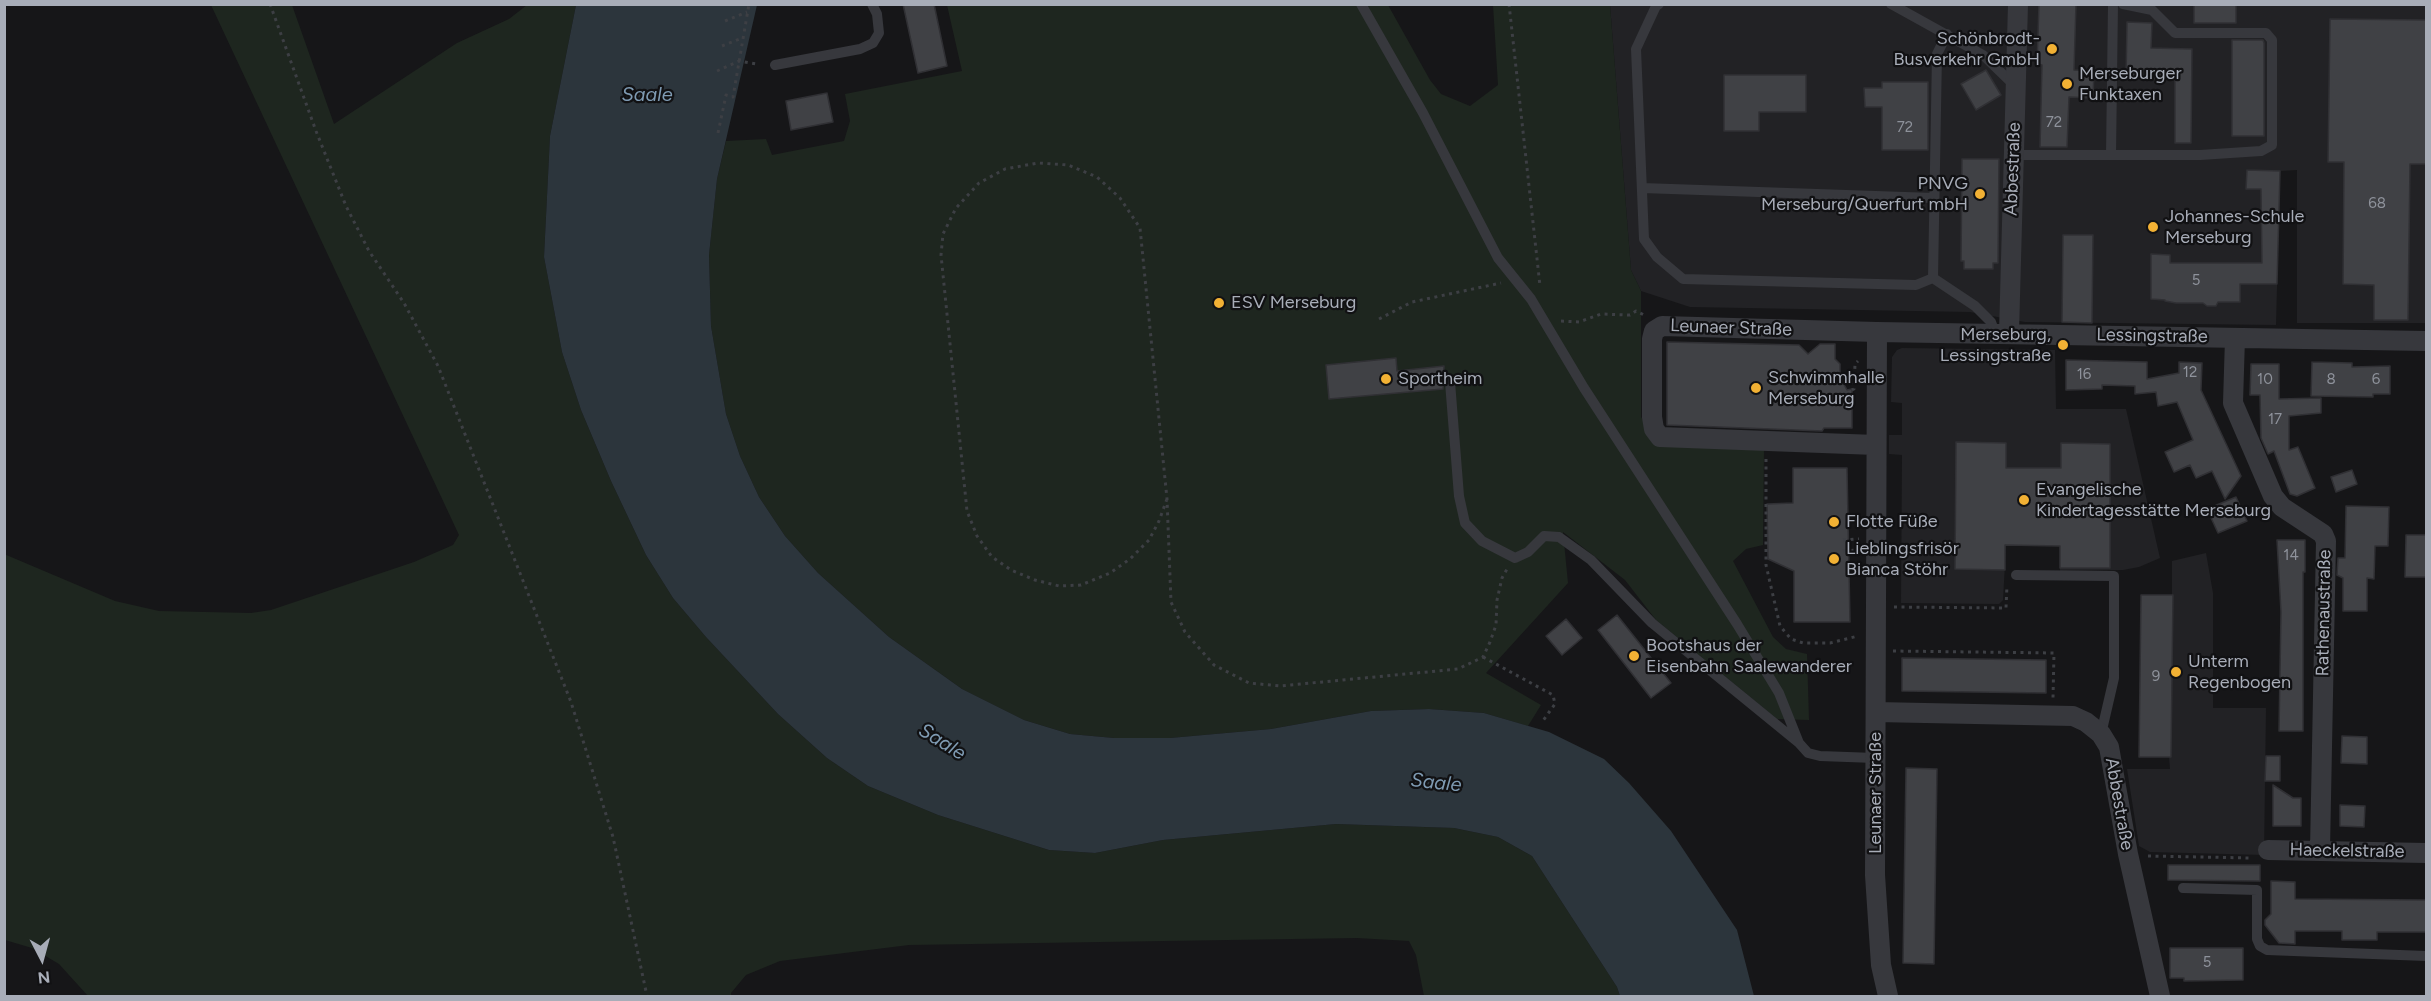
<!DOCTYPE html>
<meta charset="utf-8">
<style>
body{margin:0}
#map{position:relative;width:2431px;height:1001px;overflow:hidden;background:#161618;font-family:Figtree,sans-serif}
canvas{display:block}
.frame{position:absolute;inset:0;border:6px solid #a8adb8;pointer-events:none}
.north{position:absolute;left:12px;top:929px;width:60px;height:60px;-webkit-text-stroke:4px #111113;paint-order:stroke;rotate:174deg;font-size:16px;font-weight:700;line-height:24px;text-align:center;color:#a8adb8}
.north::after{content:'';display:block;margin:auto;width:21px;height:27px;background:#a8adb8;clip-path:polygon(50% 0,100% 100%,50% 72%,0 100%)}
</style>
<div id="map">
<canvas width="2431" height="1001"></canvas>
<div class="frame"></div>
<div class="north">N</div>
</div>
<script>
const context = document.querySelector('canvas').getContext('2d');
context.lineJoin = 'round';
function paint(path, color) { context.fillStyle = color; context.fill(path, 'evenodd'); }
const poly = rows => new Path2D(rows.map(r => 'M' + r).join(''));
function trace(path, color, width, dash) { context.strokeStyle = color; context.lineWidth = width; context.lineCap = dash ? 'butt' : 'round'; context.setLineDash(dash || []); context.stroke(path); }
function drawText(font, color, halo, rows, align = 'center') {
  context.font = font + ' Figtree,sans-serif'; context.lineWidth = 4.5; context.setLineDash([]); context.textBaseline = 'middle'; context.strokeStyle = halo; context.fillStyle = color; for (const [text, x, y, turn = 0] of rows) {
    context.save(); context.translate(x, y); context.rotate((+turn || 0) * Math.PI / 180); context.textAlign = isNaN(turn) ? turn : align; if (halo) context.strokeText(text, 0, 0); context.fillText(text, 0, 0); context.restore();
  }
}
paint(poly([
 [1610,5,2426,5,2426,323,2297,323,2297,170,2280,171,2276,325,2025,322,1970,312,1690,307,1641,291,1631,270],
 [1902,348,2055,350,2056,409,2126,409,2160,558,2139,567,2123,570,2060,571,2060,546,2006,545,2003,600,1999,604,1901,603,1902,455,1889,454,1889,435,1902,435,1902,403,1891,402,1892,357,1897,350],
 [2206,553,2213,593,2213,708,2266,708,2264,855,2150,852,2139,846,2127,769,2170,769,2169,757,2139,757,2141,595,2172,595,2172,561]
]), '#222225');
paint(poly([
 [211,5,292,5,334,124,457,43,509,19,527,5,576,5,550,136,544,257,562,352,581,410,611,481,646,555,673,598,706,637,778,714,827,758,868,786,938,815,1049,850,1095,853,1163,840,1336,824,1454,828,1498,837,1532,856,1617,987,1620,996,1424,996,1416,955,1409,941,1357,938,909,945,780,961,746,975,731,993,731,996,88,996,59,964,32,948,5,940,4,554,115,601,159,611,251,613,271,610,414,562,453,545,459,535],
 [947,5,1388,5,1430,80,1441,94,1470,106,1498,85,1493,5,1610,5,1631,270,1641,291,1641,417,1657,441,1764,449,1763,545,1746,549,1733,561,1773,637,1786,649,1807,654,1809,720,1777,719,1656,620,1625,580,1563,532,1568,583,1486,673,1541,705,1528,726,1484,713,1429,709,1371,711,1271,729,1170,738,1114,738,1070,734,1024,720,962,689,889,637,818,573,785,536,759,497,740,456,726,414,711,326,709,255,717,179,726,141,766,139,772,155,844,141,850,121,845,94,962,71]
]), '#1e261f');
paint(poly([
 [576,5,757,5,717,179,709,255,711,326,726,414,740,456,759,497,785,536,818,573,889,637,962,689,1024,720,1070,734,1114,738,1170,738,1271,729,1371,711,1429,709,1484,713,1549,732,1604,759,1629,783,1671,831,1737,930,1754,996,1620,996,1617,987,1532,856,1498,837,1454,828,1336,824,1163,840,1095,853,1049,850,938,815,868,786,827,758,778,714,706,637,673,598,646,555,611,481,581,410,562,352,544,257,550,136]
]), '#2c353c');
const building = poly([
 [903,4,934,4,947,66,918,73,903,4],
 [2039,4,2076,4,2074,70,2094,71,2093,98,2069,97,2067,147,2040,147,2042,65,2037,64,2039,4],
 [2194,4,2236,4,2236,23,2194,23,2194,4],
 [2330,19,2427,20,2427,164,2410,164,2408,320,2374,320,2374,285,2343,284,2344,162,2328,162,2330,19],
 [2127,22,2152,23,2151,48,2192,49,2191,143,2175,143,2175,79,2126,78,2127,22],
 [2232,40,2263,40,2264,43,2264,136,2232,136,2232,40],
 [1986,70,2001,95,1976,110,1961,84,1986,70],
 [1724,75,1806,75,1806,112,1759,112,1759,131,1724,131,1724,75],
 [1882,82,1928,82,1928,150,1882,150,1882,107,1865,107,1864,88,1882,88,1882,82],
 [827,93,833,122,791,130,786,101,827,93],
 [1962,159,1999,159,1998,263,1993,263,1993,269,1964,269,1964,261,1961,261,1962,159],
 [2247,170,2280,171,2277,284,2240,284,2240,302,2218,302,2216,306,2207,306,2203,303,2176,303,2165,301,2165,300,2151,299,2151,254,2170,255,2170,263,2262,263,2261,189,2246,189,2247,170],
 [2063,235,2093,235,2092,323,2062,322,2063,235],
 [1667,342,1799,345,1808,354,1820,344,1835,344,1835,359,1840,364,1840,377,1847,390,1852,389,1852,428,1824,428,1822,431,1667,425,1667,342],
 [1396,358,1397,371,1444,366,1443,389,1329,399,1326,365,1396,358],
 [2066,360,2147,362,2147,379,2179,373,2179,362,2202,363,2201,390,2241,476,2225,499,2212,471,2196,478,2190,465,2174,472,2165,452,2193,440,2177,402,2158,406,2156,392,2135,394,2135,386,2102,385,2102,389,2066,390,2066,360],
 [2312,362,2352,363,2352,367,2390,366,2390,394,2373,394,2373,397,2311,396,2312,362],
 [2251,364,2279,364,2279,399,2321,398,2321,413,2289,416,2289,450,2298,447,2315,488,2297,496,2290,494,2274,451,2268,454,2261,438,2260,395,2250,395,2251,364],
 [1956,442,2006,443,2006,468,2061,468,2061,443,2110,444,2110,568,2060,568,2060,546,2005,545,2005,570,1955,569,1956,442],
 [1793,468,1847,468,1850,622,1794,622,1794,571,1768,559,1767,504,1793,503,1793,468],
 [2352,470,2357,484,2336,492,2331,477,2352,470],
 [2236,497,2247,521,2218,533,2207,509,2236,497],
 [2346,506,2389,507,2388,546,2375,546,2374,579,2367,578,2367,611,2343,611,2343,578,2337,575,2338,558,2345,558,2346,506],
 [2406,535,2427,535,2427,577,2405,577,2406,535],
 [2277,540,2305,540,2305,572,2303,572,2303,731,2279,731,2281,612,2277,540],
 [2141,595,2173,595,2171,757,2139,757,2141,595],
 [1617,615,1671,683,1651,698,1598,630,1617,615],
 [1566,619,1582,638,1562,655,1546,636,1566,619],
 [1902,658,2046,660,2046,693,1902,691,1902,658],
 [2342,736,2367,737,2367,764,2341,763,2342,736],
 [2266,756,2280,756,2280,781,2265,781,2266,756],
 [1906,768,1937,769,1934,964,1903,963,1906,768],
 [2273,785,2293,798,2301,798,2301,826,2273,826,2273,785],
 [2340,805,2365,806,2364,827,2340,826,2340,805],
 [2168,865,2260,865,2260,881,2168,880,2168,865],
 [2271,881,2295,882,2295,899,2427,900,2427,932,2377,932,2377,940,2342,940,2342,931,2295,931,2295,944,2279,943,2265,925,2265,920,2271,914,2271,881],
 [2170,948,2243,948,2243,980,2184,981,2184,978,2170,978,2170,948]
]);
paint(building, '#404145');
trace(building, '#303034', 1.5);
trace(poly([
 [270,4,316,131,346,206,369,251,404,303,438,366,571,702,613,837,647,996],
 [1509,4,1540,286],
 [725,21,747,12],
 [722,46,742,38],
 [717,71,739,61,756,64],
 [718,133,726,95,733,97,749,4],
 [1379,319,1412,302,1501,283],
 [1561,321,1579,322,1601,314,1630,315,1636,311,1644,315],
 [1845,393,1854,389,1855,364,1858,361],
 [1766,459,1766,565,1780,626,1791,639,1803,643,1830,643,1858,636],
 [1167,499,1159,521,1149,540,1130,559,1110,573,1081,585,1059,586,1035,580,1011,570,992,557,977,536,967,511,941,255,943,234,956,208,979,183,1005,169,1038,163,1068,165,1097,177,1120,198,1140,228,1167,499,1171,602,1185,632,1214,665,1249,683,1280,686,1458,669,1483,657,1490,642,1496,625,1497,600,1502,578,1507,569],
 [1843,540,1859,539],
 [1843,551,1857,550],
 [1894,607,2006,608,2007,585],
 [1893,651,2054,653,2053,698],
 [1483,657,1553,695,1555,704,1542,722],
 [2148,856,2251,858]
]), '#3d3f44', 3, [3, 4.5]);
trace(poly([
 [1361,4,1423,113,1498,258,1531,299,1584,388,1737,624,1779,693,1799,743,1808,753,1820,756,1875,758],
 [1659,4,1656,6,1636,49,1644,239,1657,257,1683,279,1916,285,1933,278,1975,306,1991,322,1995,333],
 [1891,4,1983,55,2015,86],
 [775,65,860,49,873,43,879,33,877,14,872,4],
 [2014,155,2200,155,2261,151,2272,145,2272,40,2266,33,2175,33,2152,10,2123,4],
 [2111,155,2113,4],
 [1642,188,1934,198],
 [1933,278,1937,54,1947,34],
 [1450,382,1459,496,1465,523,1482,541,1515,558,1528,552,1544,536,1559,537,1591,560,1652,623,1799,743],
 [2016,575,2114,576,2114,678,2101,734],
 [2183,888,2257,890,2257,939,2260,946,2267,950,2426,956]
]), '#37383d', 10);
trace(poly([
 [1877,332,1875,875,1881,965,1888,996],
 [2009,333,2018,4],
 [2235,338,2233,403,2273,496,2282,507,2323,534,2326,541,2320,850],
 [1876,445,1660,437,1654,429,1652,417,1652,339,1654,331,1662,326,1877,332,2426,341],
 [1876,712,2073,716,2086,722,2101,734,2109,747,2128,854,2160,996],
 [2268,850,2426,853]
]), '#37383d', 20);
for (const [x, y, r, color] of [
 [2052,49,6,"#f2b134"],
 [2067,84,6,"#f2b134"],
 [1980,194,6,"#f2b134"],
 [2153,227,6,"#f2b134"],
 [1219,303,6,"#f2b134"],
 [2063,345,6,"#f2b134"],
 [1386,379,6,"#f2b134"],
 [1756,388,6,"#f2b134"],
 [2024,500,6,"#f2b134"],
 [1834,522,6,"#f2b134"],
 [1834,559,6,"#f2b134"],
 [1634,656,6,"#f2b134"],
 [2176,672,6,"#f2b134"]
]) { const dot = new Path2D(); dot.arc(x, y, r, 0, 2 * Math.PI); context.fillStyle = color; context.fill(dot); trace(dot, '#111113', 2); }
drawText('15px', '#8e929b', null, [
 ["72",2054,123],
 ["72",1905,128],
 ["68",2377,204],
 ["5",2196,281],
 ["12",2190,373],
 ["16",2084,375],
 ["10",2265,380],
 ["8",2331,380],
 ["6",2376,380],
 ["17",2275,420],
 ["14",2291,556],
 ["9",2156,677],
 ["5",2207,963]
]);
drawText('18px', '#a8adb8', '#111113', [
 ["Schönbrodt-",2040,39,"right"],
 ["Busverkehr GmbH",2040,60,"right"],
 ["Merseburger",2079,74],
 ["Funktaxen",2079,95],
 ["PNVG",1968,184,"right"],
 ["Merseburg/Querfurt mbH",1968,205,"right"],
 ["Johannes-Schule",2165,217],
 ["Merseburg",2165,238],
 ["ESV Merseburg",1231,303],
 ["Merseburg,",2051,335,"right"],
 ["Lessingstraße",2051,356,"right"],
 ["Schwimmhalle",1768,378],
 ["Merseburg",1768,399],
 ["Sportheim",1398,379],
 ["Evangelische",2036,490],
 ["Kindertagesstätte Merseburg",2036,511],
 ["Flotte Füße",1846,522],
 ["Lieblingsfrisör",1846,549],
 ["Bianca Stöhr",1846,570],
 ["Bootshaus der",1646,646],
 ["Eisenbahn Saalewanderer",1646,667],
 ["Unterm",2188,662],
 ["Regenbogen",2188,683]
], 'left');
drawText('18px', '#a8adb8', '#111113', [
 ["Abbestraße",2013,169,-88],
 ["Leunaer Straße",1731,328,2],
 ["Lessingstraße",2152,336,1],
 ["Rathenaustraße",2324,613,-89],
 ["Leunaer Straße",1876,793,-90],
 ["Abbestraße",2119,804,80],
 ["Haeckelstraße",2347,851,1]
]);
drawText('italic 20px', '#7f9bb3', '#111113', [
 ["Saale",647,95],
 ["Saale",942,742,32],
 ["Saale",1436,783,6]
]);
</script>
